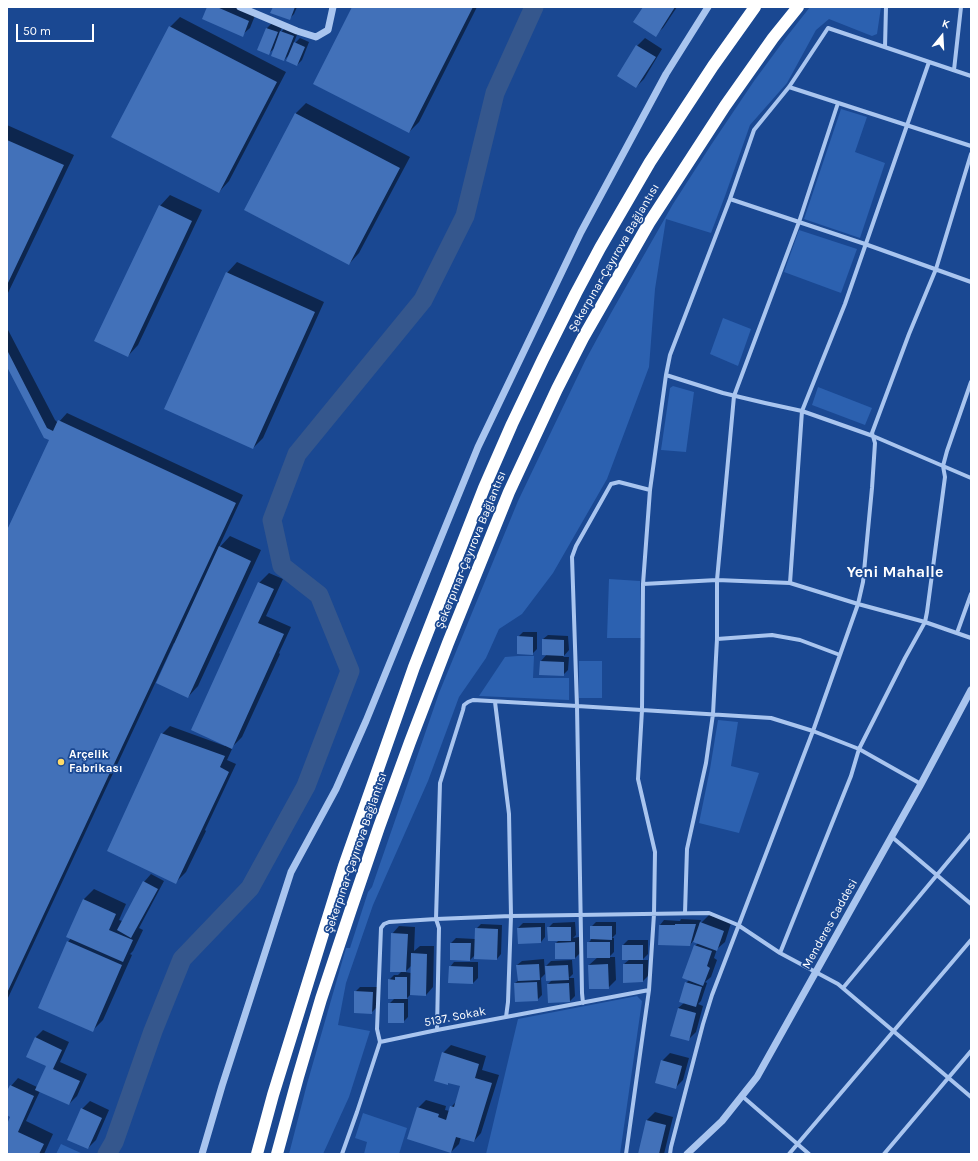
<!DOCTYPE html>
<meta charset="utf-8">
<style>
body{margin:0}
#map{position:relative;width:978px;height:1161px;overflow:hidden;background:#1a4892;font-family:Karla,sans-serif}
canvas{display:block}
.frame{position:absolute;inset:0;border:8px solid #fff;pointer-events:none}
.north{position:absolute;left:922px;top:16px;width:40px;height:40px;-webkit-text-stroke:3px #1a4892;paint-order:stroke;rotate:18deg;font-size:11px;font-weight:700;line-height:16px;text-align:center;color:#fff}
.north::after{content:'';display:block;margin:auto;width:14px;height:18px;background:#fff;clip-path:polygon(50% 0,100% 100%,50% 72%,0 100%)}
.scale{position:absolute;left:16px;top:24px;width:78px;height:18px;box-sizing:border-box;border:2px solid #fff;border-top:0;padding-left:5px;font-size:12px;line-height:14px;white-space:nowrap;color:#fff;-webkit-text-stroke:3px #1a4892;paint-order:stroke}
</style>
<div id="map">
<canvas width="978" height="1161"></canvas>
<div class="frame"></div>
<div class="north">K</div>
<div class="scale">50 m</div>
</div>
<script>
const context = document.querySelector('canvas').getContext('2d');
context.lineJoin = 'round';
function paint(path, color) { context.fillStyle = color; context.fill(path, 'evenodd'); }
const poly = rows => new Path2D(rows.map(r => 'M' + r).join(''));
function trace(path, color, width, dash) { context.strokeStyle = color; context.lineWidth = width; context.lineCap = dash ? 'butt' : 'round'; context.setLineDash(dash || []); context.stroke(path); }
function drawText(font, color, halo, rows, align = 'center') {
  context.font = font + ' Karla,sans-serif'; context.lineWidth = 3.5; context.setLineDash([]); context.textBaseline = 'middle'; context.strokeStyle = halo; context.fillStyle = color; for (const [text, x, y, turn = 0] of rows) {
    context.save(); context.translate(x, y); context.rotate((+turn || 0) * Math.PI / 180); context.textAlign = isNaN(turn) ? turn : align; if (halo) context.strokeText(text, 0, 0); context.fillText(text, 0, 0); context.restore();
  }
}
paint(poly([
 [810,7,881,7,877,34,872,36,829,19,816,30,787,83,750,125,725,196,711,233,666,219,655,289,649,367,607,479,553,573,522,614,499,629,486,658,459,697,428,781,373,905,346,983,338,1025,370,1031,349,1097,323,1154,289,1154,307,1084,346,948,350,948,368,892,372,887,439,693,518,501,585,361,611,313,673,204,711,145,754,81,788,35],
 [841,109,867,117,855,152,885,163,860,238,804,219],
 [799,230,857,249,841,293,784,272],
 [723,318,751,329,738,366,710,354],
 [673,386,694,392,686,452,661,450,670,388],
 [818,387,872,408,865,425,812,405],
 [609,579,640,581,641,638,607,638],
 [518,656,534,656,533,678,569,678,569,700,479,696,505,657],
 [579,661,602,661,602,698,579,698],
 [718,720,738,722,731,766,759,773,739,833,699,823,710,769],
 [637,996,642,1001,620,1154,486,1154,518,1019],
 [363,1113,407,1128,399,1154,364,1154,367,1142,355,1138],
 [61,1144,83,1154,56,1154]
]), '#2c61b0');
paint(poly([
 [208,7,242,7,256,13,250,28,242,35],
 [274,7,297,7,294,14,289,19],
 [353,7,477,7,419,122,409,132],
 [644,7,677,7,663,28,655,35],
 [180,17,286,72,229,181,219,192,170,27],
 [272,23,282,27,280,33,286,27,298,32,293,45,300,38,309,42,302,60,297,65,290,54,284,60,276,47,269,53,259,49,267,28],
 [645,38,662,49,644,79,636,87,637,46],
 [306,103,410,157,359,253,349,264,245,210,296,113],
 [7,125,74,155,7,295],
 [170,195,202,210,138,345,128,356,160,206],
 [237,262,324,302,263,438,253,448,227,273],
 [7,328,55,420,58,423,67,413,243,495,218,549,230,536,261,550,198,686,188,697,175,644,174,643,7,1000,7,533,50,440,7,365],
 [269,573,283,579,266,616,291,627,279,653,280,654,242,737,231,748,232,749,227,760,236,764,205,830,206,831,186,872,176,882,162,734,170,726,225,746,259,583],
 [523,632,537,632,537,649,532,654,518,637],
 [548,635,568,636,569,650,563,657,569,657,568,670,563,675,541,661,547,654,543,639],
 [151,874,164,881,139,928,143,930,133,951,130,954,132,955,103,1020,93,1030,68,942,71,938,83,900,94,889,126,904,119,920,122,921,144,882],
 [709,915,731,923,725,942,717,949,714,958,717,960,711,977,705,982,707,983,701,1001,698,1004,703,1006,696,1032,688,1040,678,1008,684,1003,686,983,690,979,695,946,698,943,693,941,690,945,660,925,664,920,680,921,681,919,701,920,699,925],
 [575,922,576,935,573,938,579,937,580,953,575,958,556,958,556,943,559,940,548,928,553,923],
 [596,922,616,922,616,934,612,938,614,938,614,952,609,957,615,957,616,980,608,988,589,965,598,957,588,943,591,940,591,927],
 [523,923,545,923,545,937,541,942,518,928],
 [481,924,502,925,501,954,497,959,475,955,470,960,451,943,456,938,475,939,476,929],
 [399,926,415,927,414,951,420,946,434,946,433,987,426,995,411,994,406,999,408,999,408,1017,403,1022,389,1004,395,998,389,980,394,975,398,975,402,971,392,934],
 [412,965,411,973,405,972],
 [628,940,648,940,648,954,642,960,648,960,648,976,643,981,624,964,630,959,623,945],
 [544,959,545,974,541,978,542,995,537,1000,515,983,519,980,517,965,522,961],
 [572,960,573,974,569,978,574,978,575,996,570,1001,548,984,552,980,546,966,551,961],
 [454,962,478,962,478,978,473,983,450,967],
 [360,987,377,987,376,1008,371,1013,355,992],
 [43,1030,69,1042,60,1062,87,1074,77,1096,69,1104,40,1091,26,1121,53,1134,44,1154,7,1154,7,1124,12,1116,7,1114,7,1094,11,1086,18,1078,37,1087,47,1065,35,1038],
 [451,1045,486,1056,482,1070,499,1075,481,1133,474,1141,461,1137,459,1144,451,1152,418,1108,426,1100,446,1106,445,1110,450,1111,451,1107,456,1102,461,1086,449,1082,447,1084,443,1053],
 [670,1053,689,1058,683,1080,675,1088,662,1061],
 [90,1101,109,1110,96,1140,88,1148,82,1109],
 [655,1112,673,1117,664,1154,639,1154,647,1120]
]), '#0007');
trace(poly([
 [107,1154,114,1142,153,1031,182,959,250,888,306,786,350,671,319,595,282,566,272,520,297,454,423,300,465,216,495,93,534,7]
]), '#35578d', 19);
paint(poly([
 [207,7,217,7,249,21,243,37,202,19],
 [273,7,295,7,290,20,270,13],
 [352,7,473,7,409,133,313,84],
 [643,7,675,7,656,37,633,22],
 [169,26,277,82,219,193,111,137],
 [266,28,278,32,269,55,257,50],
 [280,31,294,36,284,61,271,56],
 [294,42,305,47,297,66,286,61],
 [636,45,656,57,636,88,617,76],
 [295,113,400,168,349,265,244,210],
 [7,140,64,165,7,285],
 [159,205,192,221,128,357,94,341],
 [226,272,315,312,253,449,164,409],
 [7,350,47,428,53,431,58,420,236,503,7,993,7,530,49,440,44,438,7,367],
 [219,546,251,561,188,698,156,683],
 [258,582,274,589,258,623,284,634,232,749,191,730],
 [517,636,533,637,533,655,517,654],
 [542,639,564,640,564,656,542,655],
 [540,661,564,662,564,676,539,675],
 [161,733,225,756,220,767,229,772,176,884,107,851],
 [143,881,158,889,131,938,117,930],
 [83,899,116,914,109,930,133,940,123,962,66,937],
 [700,922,724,931,717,951,693,942],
 [675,924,696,924,690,946,658,945,659,925,675,925],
 [590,926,612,926,612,940,590,939],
 [541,927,541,943,518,944,517,928],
 [547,927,571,927,571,941,548,941],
 [475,928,498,929,497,960,474,959],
 [391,933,408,934,406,972,390,972],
 [67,941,122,965,93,1032,38,1008],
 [575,942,575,959,555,959,555,943],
 [587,942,610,942,610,958,587,958],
 [450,943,471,943,470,961,450,960],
 [622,945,643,945,643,960,622,960],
 [694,945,712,951,707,966,710,968,703,986,682,978],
 [411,953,427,954,426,996,410,995],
 [539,964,540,980,518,981,516,965],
 [608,964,609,989,589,989,588,965],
 [623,964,643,964,643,982,623,983],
 [568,965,569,980,546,981,545,966],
 [449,966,473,967,473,984,448,983],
 [395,977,407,977,407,999,388,999,388,979,395,980],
 [537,982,538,1001,515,1002,514,983],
 [685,982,702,987,696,1007,679,1002],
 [569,983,570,1002,548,1003,547,984],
 [354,991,373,992,372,1014,354,1013],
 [388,1003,404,1003,404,1023,388,1023],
 [678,1008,696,1013,689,1041,670,1036],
 [35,1037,62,1050,53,1069,80,1081,69,1105,35,1090,46,1066,26,1057],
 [442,1052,479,1064,475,1078,492,1083,474,1142,456,1137,451,1153,407,1139,417,1107,439,1114,438,1117,446,1120,450,1106,454,1107,460,1086,448,1083,448,1085,434,1081],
 [661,1060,682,1066,676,1089,655,1083],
 [10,1085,34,1096,18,1132,44,1144,39,1154,7,1154,7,1124,10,1117,7,1115,7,1091],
 [81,1108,102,1118,88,1149,67,1140],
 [646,1120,666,1125,659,1154,638,1154]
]), '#4271b9');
trace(poly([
 [885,47,886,7],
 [954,70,961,7],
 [789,87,971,146],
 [730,199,865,244,971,282],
 [666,375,723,393,765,403,802,411,873,436,971,478],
 [790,583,802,411,845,304,929,62],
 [643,584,717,580,790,583,858,604,925,622,971,638],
 [957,633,971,594],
 [717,639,772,635,800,640,840,655],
 [495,702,509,814,511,916,508,1002,506,1017],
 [892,837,971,904],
 [685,913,687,849,706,763,713,714,717,639,717,580,734,396,799,222,838,103],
 [780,953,851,776,859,749,905,658,925,622,927,612,945,477,943,466,947,451,971,382],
 [843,988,971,834],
 [583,1003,582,993,577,706,572,557,576,546,611,484,619,482,650,490],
 [437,1030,439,928,436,919,440,783,463,710,464,705,468,702,473,700,577,706,771,718,813,731,859,749,921,784],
 [380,1042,377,1029,381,928,384,924,389,922,436,919,511,916,709,913,738,925,780,953,838,984,971,1097],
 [742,1096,809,1154],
 [342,1154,357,1112,380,1042,437,1030,649,990],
 [626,1154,649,990,654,914,655,852,638,779,642,710,643,584,650,490,666,375,670,355,730,199,754,130,789,87,828,28,971,76],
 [670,1154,671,1147,703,1024,712,995,813,731,858,604,863,582,872,488,875,443,872,433,909,334,936,269,971,154],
 [789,1154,971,940],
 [884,1154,971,1051]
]), '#a9c5ef', 4);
trace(poly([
 [240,7,297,31,316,37,328,30,333,7],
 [202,1154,222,1086,291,872,336,789,366,721,478,447,581,232,666,74,708,7],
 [687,1154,722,1121,757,1077,921,784,971,690]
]), '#a9c5ef', 7);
trace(poly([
 [257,1154,273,1095,344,866,414,667,484,488,512,424,543,359,576,293,600,248,650,162,713,66,755,7],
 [277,1154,298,1077,321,999,351,909,379,827,410,742,448,643,509,492,557,389,583,338,649,223,725,106,773,38,798,7]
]), '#fff', 12);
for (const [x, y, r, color] of [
 [61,762,4,"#ffdb68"]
]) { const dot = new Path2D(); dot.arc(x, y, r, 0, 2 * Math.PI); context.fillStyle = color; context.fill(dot); trace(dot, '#1a4892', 1.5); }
drawText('12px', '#fff', '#1a4892', [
 ["Şekerpınar-Çayırova Bağlantısı",614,258,-60],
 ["Şekerpınar-Çayırova Bağlantısı",471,550,-68],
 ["Şekerpınar-Çayırova Bağlantısı",356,853,-71],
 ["Menderes Caddesi",830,924,-61],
 ["5137. Sokak",455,1017,-11]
]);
drawText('bold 12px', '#fff', '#1a4892', [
 ["Arçelik",69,755],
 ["Fabrikası",69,769]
], 'left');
drawText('bold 16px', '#fff', '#1a4892', [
 ["Yeni Mahalle",895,572]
]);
</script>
